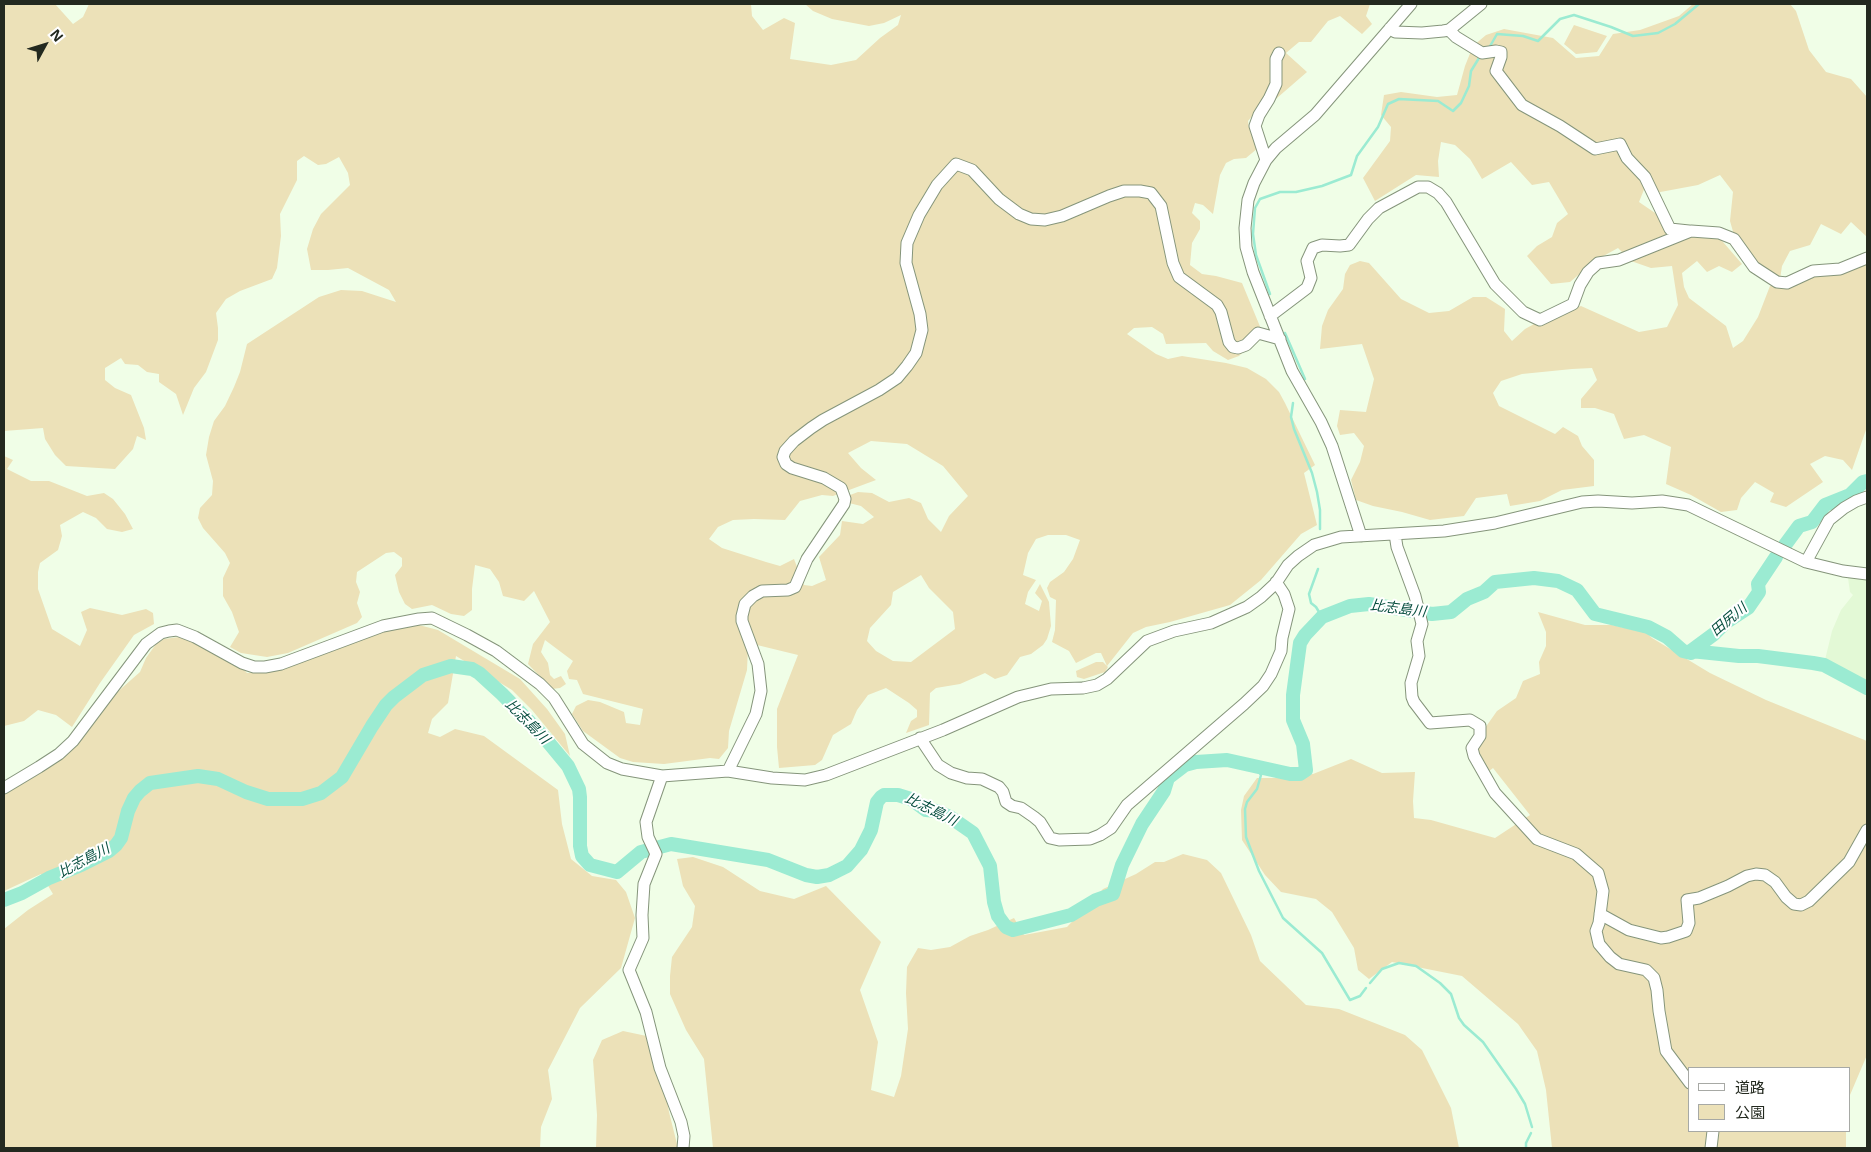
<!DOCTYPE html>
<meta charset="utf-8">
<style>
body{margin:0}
#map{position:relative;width:1871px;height:1152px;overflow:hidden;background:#f0fee7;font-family:"Open Sans","Noto Sans JP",sans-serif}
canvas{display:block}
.frame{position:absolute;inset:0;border:5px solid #23291f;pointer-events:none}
.legend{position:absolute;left:1688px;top:1067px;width:162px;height:65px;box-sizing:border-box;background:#fff;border:1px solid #a7a9a5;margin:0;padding:6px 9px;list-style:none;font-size:15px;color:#23291f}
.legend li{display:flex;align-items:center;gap:10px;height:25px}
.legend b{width:25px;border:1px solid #a7a9a5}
.north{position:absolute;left:20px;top:20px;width:50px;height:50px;-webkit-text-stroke:4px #fff;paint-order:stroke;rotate:51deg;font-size:14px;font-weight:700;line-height:20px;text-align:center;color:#23291f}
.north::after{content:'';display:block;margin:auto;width:18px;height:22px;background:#23291f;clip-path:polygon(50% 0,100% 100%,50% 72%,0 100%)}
</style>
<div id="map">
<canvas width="1871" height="1152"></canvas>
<div class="frame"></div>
<ul class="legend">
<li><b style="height:6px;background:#fff"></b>道路</li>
<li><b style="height:14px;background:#ece1b8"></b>公園</li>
</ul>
<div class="north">N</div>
</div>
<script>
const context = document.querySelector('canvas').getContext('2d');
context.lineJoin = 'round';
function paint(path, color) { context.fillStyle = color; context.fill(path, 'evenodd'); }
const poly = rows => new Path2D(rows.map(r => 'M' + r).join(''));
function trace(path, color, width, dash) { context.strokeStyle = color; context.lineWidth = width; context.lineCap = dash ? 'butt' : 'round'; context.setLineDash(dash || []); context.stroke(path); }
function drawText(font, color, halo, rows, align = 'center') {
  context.font = font + ' "Open Sans","Noto Sans JP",sans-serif'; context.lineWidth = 4; context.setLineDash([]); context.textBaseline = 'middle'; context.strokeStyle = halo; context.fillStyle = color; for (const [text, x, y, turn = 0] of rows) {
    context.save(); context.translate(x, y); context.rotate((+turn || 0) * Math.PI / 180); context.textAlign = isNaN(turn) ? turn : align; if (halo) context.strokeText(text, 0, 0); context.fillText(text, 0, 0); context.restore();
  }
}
paint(poly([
 [1851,576,1867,579,1867,687,1824,664,1832,631,1841,610,1853,595,1850,592,1848,578]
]), '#e3f9d6');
paint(poly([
 [4,4,55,4,73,24,83,17,89,4,751,4,752,16,763,30,784,18,795,23,790,59,831,65,856,60,880,38,898,25,901,15,884,23,869,26,832,19,813,11,805,4,1370,4,1366,16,1372,24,1362,34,1340,16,1328,21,1311,42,1299,42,1286,53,1307,72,1277,98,1257,110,1248,121,1249,128,1259,143,1258,148,1246,158,1234,159,1226,163,1220,175,1213,214,1203,205,1195,203,1192,213,1200,221,1200,229,1192,243,1190,265,1202,274,1216,276,1242,283,1266,341,1257,338,1239,356,1228,360,1213,351,1206,343,1166,344,1163,334,1152,327,1134,328,1127,334,1156,354,1168,359,1182,356,1226,363,1247,368,1266,379,1279,392,1285,403,1315,465,1304,473,1317,525,1301,534,1261,580,1230,605,1170,622,1146,627,1133,633,1107,666,1101,653,1096,653,1076,663,1069,651,1052,642,1055,630,1056,600,1050,597,1047,588,1050,582,1064,572,1073,559,1080,540,1066,535,1048,535,1036,539,1028,553,1023,575,1036,580,1028,592,1025,604,1039,611,1042,601,1035,593,1040,584,1049,602,1051,626,1047,639,1043,645,1031,654,1020,657,1007,675,995,679,985,673,960,684,936,688,930,693,929,725,906,733,911,721,917,717,917,710,909,703,886,688,868,695,857,710,851,724,833,735,822,760,815,765,779,768,777,747,777,709,798,655,757,645,748,648,747,670,729,731,728,748,719,759,710,758,664,764,633,762,620,758,583,731,572,714,576,706,588,700,600,702,624,712,626,723,640,725,643,709,583,694,577,680,569,679,567,671,573,661,545,640,541,652,548,663,550,675,554,679,561,676,566,684,560,688,552,689,528,664,533,644,550,622,534,591,524,601,503,596,499,582,490,569,475,565,472,589,472,610,464,616,451,614,432,605,412,609,405,604,399,592,395,575,402,566,402,558,394,552,386,553,357,572,356,582,360,592,357,603,362,617,357,623,288,653,267,657,241,653,230,647,239,632,232,612,223,596,223,578,230,563,225,553,203,528,198,518,200,508,212,495,213,481,206,455,209,437,214,421,225,406,234,387,240,372,247,344,319,297,341,290,362,291,396,302,389,290,348,268,328,270,311,270,307,249,313,229,321,214,350,185,348,173,339,157,326,164,318,165,304,156,297,161,297,180,280,214,281,236,277,268,272,279,240,291,226,299,216,313,218,328,218,340,206,372,194,388,183,415,176,394,159,382,159,374,147,372,138,365,125,364,121,358,105,368,105,380,115,388,131,395,144,428,146,440,137,436,133,449,115,469,66,466,55,455,45,439,43,428,4,431],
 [871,441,907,444,943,466,968,496,949,516,941,532,928,519,921,503,909,498,889,502,872,493,858,492,837,500,861,506,874,517,863,524,842,521,840,535,819,557,826,580,812,586,804,585,794,559,780,566,766,562,722,548,709,539,718,527,733,520,754,519,785,520,800,501,822,495,833,496,876,480,861,468,848,453],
 [921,575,929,588,953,612,955,629,911,662,893,661,876,651,867,641,870,628,891,605,893,592],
 [1693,4,1790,4,1796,11,1809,50,1826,72,1851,79,1867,97,1867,237,1851,222,1841,234,1821,224,1810,245,1790,251,1782,266,1780,279,1752,261,1736,242,1730,221,1733,192,1720,175,1698,185,1655,193,1645,187,1639,202,1658,215,1675,224,1679,240,1697,235,1717,235,1742,264,1732,272,1719,266,1707,272,1697,261,1682,273,1684,287,1689,298,1726,326,1733,348,1743,341,1758,317,1770,286,1791,285,1811,276,1867,261,1867,427,1852,470,1843,460,1825,456,1810,464,1823,482,1786,507,1770,502,1774,493,1755,482,1741,498,1737,510,1721,512,1691,495,1666,484,1671,447,1644,435,1624,439,1614,414,1595,408,1581,408,1581,399,1597,380,1592,368,1572,369,1522,374,1501,381,1493,393,1499,406,1555,434,1563,427,1578,436,1582,446,1594,460,1594,486,1562,490,1540,501,1510,506,1507,494,1476,498,1464,516,1430,520,1402,512,1373,506,1356,500,1351,480,1360,462,1364,446,1354,433,1340,435,1337,426,1340,410,1366,412,1374,379,1362,344,1320,349,1322,326,1328,310,1343,289,1345,274,1350,265,1360,261,1369,263,1401,299,1429,313,1449,311,1473,297,1486,297,1505,309,1504,331,1512,341,1525,329,1545,318,1581,306,1639,332,1667,327,1678,305,1672,266,1651,268,1631,261,1618,248,1596,260,1570,282,1551,284,1527,256,1537,246,1552,237,1557,223,1568,214,1549,182,1532,185,1511,162,1482,179,1470,159,1455,145,1441,142,1438,161,1439,177,1416,175,1375,201,1363,178,1390,141,1391,127,1381,115,1384,95,1401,92,1437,97,1457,95,1465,66,1473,46,1486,35,1504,29,1553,38,1576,58,1599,56,1613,34,1640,30,1679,16],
 [1574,25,1607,36,1597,52,1576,54,1564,44],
 [4,456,13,460,7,469,31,481,49,481,87,496,104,493,113,499,125,514,133,529,122,532,107,529,96,518,83,512,60,525,62,536,58,550,40,563,38,572,38,589,52,629,80,646,87,630,81,612,90,608,122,615,146,609,153,613,154,624,134,635,100,683,72,727,56,715,38,710,24,721,4,726],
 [1538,612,1585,625,1612,625,1647,633,1652,638,1710,673,1766,700,1867,741,1867,1055,1850,1095,1850,1068,1690,1068,1690,1131,1846,1131,1846,1148,1552,1148,1546,1090,1537,1051,1518,1024,1462,976,1392,962,1369,979,1358,970,1354,948,1332,912,1316,899,1281,892,1265,875,1242,840,1241,810,1244,796,1257,778,1276,778,1313,774,1351,759,1382,773,1415,772,1413,801,1414,818,1431,820,1495,838,1530,815,1493,768,1488,772,1476,749,1485,728,1497,711,1516,698,1523,681,1540,674,1539,662,1546,646,1546,632],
 [415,624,438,630,520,679,547,709,565,734,570,756,532,710,512,690,456,656,448,703,432,719,428,733,440,737,455,729,484,736,558,790,562,824,571,859,592,876,616,880,626,892,635,918,621,968,580,1008,548,1070,552,1099,541,1127,540,1148,4,1148,4,929,28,910,53,894,41,874,4,891,4,791,75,744,97,719,114,695,140,672,146,658,156,644,164,639,179,637,228,653,247,673,263,672,392,627],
 [1096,662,1103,662,1108,667,1105,672,1084,679,1077,677,1076,671],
 [1183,854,1207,860,1221,873,1251,935,1260,961,1306,1005,1339,1009,1405,1035,1422,1050,1451,1108,1459,1148,713,1148,704,1059,686,1030,670,994,670,976,672,957,692,927,695,906,683,886,677,859,693,857,723,867,760,891,794,899,826,886,881,942,860,990,878,1042,871,1090,894,1097,901,1076,908,1029,906,993,907,967,918,948,931,950,950,947,970,936,988,930,1014,918,1024,935,1067,927,1103,889,1136,874,1155,862,1164,862],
 [623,1031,656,1038,669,1112,678,1148,596,1148,597,1115,593,1060,602,1040]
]), '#ece1b8');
trace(poly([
 [1489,48,1497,34,1523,36,1538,41,1560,19,1574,15,1611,27,1633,36,1658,33,1675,24,1699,4],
 [1270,294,1256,255,1253,234,1255,208,1260,199,1280,192,1296,192,1322,186,1351,175,1357,156,1378,127,1388,104,1399,99,1438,101,1453,111,1461,103,1469,86,1471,71,1479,58],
 [1285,333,1305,379],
 [1293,403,1291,417,1294,429,1312,473,1317,492,1320,510,1320,529],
 [1318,569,1309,594,1311,603,1316,607,1322,617],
 [1256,767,1261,775,1257,789,1247,802,1245,809,1246,837,1259,871,1283,918,1322,953,1350,1000,1360,996,1366,988],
 [1370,983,1382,969,1399,963,1416,966,1440,983,1451,994,1459,1018,1464,1025,1483,1042,1516,1089,1525,1104,1532,1127],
 [1526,1148,1526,1143,1531,1133]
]), '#9bebd2', 2.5);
trace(poly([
 [1785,545,1799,526,1812,522,1825,505,1850,495,1863,482,1867,481],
 [1691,651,1714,634,1725,623,1748,608,1759,592,1758,584,1776,557],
 [4,900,22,893,49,878,81,865,109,851,116,845,121,838,128,811,134,798,140,791,150,783,198,776,218,779,246,792,268,799,302,799,321,793,342,777,372,726,386,705,394,697,423,675,451,666,472,669,479,673,502,694,544,737,568,766,579,789,580,797,580,846,582,856,590,865,617,872,641,852,671,844,768,860,806,875,817,877,829,875,847,866,861,850,871,830,877,802,881,797,884,795,898,795,911,799,926,810,937,811,950,817,973,833,990,866,994,902,998,916,1006,927,1013,930,1071,915,1096,900,1113,894,1122,865,1142,824,1164,791,1168,778,1185,765,1196,762,1227,760,1290,774,1300,774,1306,770,1303,744,1293,720,1293,695,1300,643,1305,635,1322,617,1350,606,1369,604,1432,614,1451,612,1467,599,1484,592,1495,582,1534,578,1558,581,1577,590,1595,614,1648,627,1667,637,1683,651,1691,653,1691,651,1739,656,1758,656,1813,663,1824,665,1867,688]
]), '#9bebd2', 14);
const minor = poly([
 [1390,28,1395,32,1422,33,1443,31,1449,30,1481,4],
 [1449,30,1456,37,1482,53,1496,51,1501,52,1501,57,1496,71,1522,105,1560,126,1595,149,1620,144,1627,158,1645,177,1670,229,1689,231],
 [1266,160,1255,126,1259,115,1269,99,1276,84,1276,59,1279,53],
 [1270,316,1307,288,1311,278,1307,261,1313,248,1322,245,1340,246,1349,245,1368,219,1379,208,1418,187,1428,187,1438,193,1446,202,1495,284,1523,312,1540,320,1573,304,1580,285,1588,272,1598,263,1619,260,1691,231,1719,233,1734,239,1754,267,1777,282,1787,283,1813,271,1840,269,1867,258],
 [1395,534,1397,547,1415,596,1422,624,1417,641,1419,656,1411,683,1412,697,1414,702,1430,723,1470,720,1480,726,1480,736,1472,748,1474,756,1495,793,1537,839,1576,854,1598,873,1603,891,1599,923,1596,931,1599,944,1610,957,1619,964,1646,970,1654,978,1657,990,1659,1011,1666,1051,1690,1083],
 [1361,536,1332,446,1321,422,1292,371,1253,272,1246,247,1245,228,1248,200,1254,183,1266,160,1276,148,1315,115,1411,4],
 [1806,562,1829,520,1844,508,1856,501,1867,497],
 [920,738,938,765,951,773,967,778,982,779,999,787,1003,792,1006,802,1012,806,1021,808,1034,817,1040,822,1050,838,1059,840,1090,839,1100,835,1111,828,1127,805,1244,704,1263,686,1271,674,1281,651,1282,638,1289,609,1284,594,1276,582],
 [728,771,756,714,761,691,758,664,742,621,742,616,745,604,753,596,762,591,788,590,795,587,807,559,844,504,845,499,841,488,824,478,792,468,786,464,783,457,785,451,794,441,811,428,823,420,879,390,897,378,907,366,916,353,922,330,920,314,906,263,907,243,919,215,937,185,956,164,972,170,999,199,1019,214,1031,219,1045,220,1062,216,1109,196,1124,191,1140,191,1151,193,1161,206,1173,263,1179,277,1217,305,1221,312,1229,342,1233,347,1238,348,1246,345,1258,333,1280,339],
 [662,776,646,822,648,837,656,854,644,884,642,915,643,938,629,970,646,1012,660,1068,681,1122,684,1136,683,1148],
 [4,788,39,767,59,754,73,741,146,644,161,633,169,631,177,630,195,637,242,663,254,667,265,667,281,664,383,626,419,619,432,618,467,635,496,651,540,684,554,698,583,744,607,763,622,769,662,776,728,771,772,778,805,780,826,775,943,730,1018,697,1051,689,1083,688,1097,685,1107,679,1147,641,1174,631,1211,623,1247,607,1261,597,1276,583,1288,565,1298,556,1314,545,1341,537,1444,531,1495,523,1582,502,1598,501,1632,503,1662,501,1688,505,1806,562,1843,571,1867,574],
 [1600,914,1629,930,1661,938,1668,937,1686,931,1689,923,1687,900,1699,898,1728,886,1747,876,1756,874,1765,875,1775,882,1786,897,1794,904,1801,905,1809,901,1849,862,1867,830],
 [1711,1148,1713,1131]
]);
trace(minor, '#85957b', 13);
trace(minor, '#fff', 11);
drawText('italic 14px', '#064d3e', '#fff', [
 ["比志島川",1398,609,7],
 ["田尻川",1729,620,-40],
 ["比志島川",527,722,45],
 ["比志島川",931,810,26],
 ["比志島川",84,861,-28]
]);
</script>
